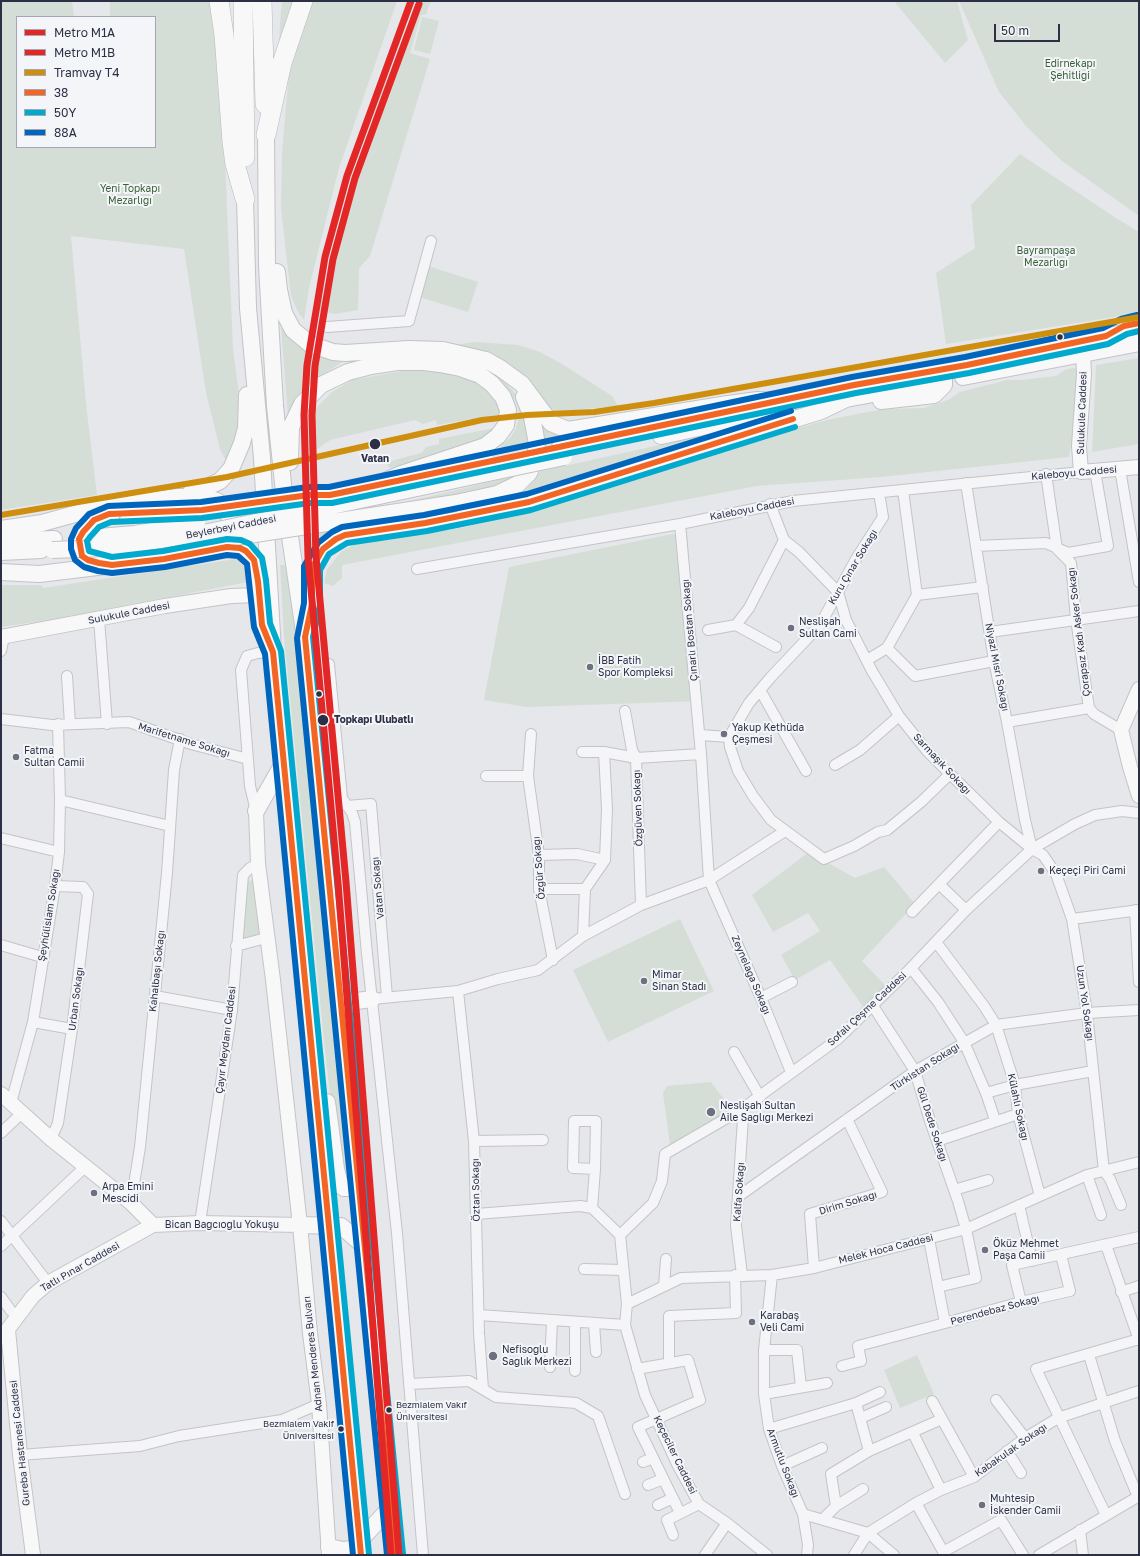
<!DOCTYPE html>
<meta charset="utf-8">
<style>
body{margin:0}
#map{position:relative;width:1140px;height:1556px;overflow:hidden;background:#e6e7ea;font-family:"Golos Text",sans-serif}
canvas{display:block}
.frame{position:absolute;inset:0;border:2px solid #2b3045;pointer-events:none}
.legend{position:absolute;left:16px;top:16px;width:140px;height:132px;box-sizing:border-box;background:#f4f5f9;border:1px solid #a4a6b1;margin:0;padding:5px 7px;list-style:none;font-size:12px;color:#2b3045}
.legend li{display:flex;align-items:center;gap:8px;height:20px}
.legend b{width:20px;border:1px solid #a4a6b1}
.scale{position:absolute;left:994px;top:24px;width:66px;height:18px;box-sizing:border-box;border:2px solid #2b3045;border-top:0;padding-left:5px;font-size:12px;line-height:14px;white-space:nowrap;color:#2b3045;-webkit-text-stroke:3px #f4f5f9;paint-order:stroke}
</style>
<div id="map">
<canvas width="1140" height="1556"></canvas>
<div class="frame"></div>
<ul class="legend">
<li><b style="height:5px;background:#e32726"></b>Metro M1A</li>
<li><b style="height:5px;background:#e32726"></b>Metro M1B</li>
<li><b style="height:5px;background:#ce8e0e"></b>Tramvay T4</li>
<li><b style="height:5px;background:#f26522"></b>38</li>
<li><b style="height:5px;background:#00a9ce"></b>50Y</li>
<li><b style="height:5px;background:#0065bd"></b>88A</li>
</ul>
<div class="scale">50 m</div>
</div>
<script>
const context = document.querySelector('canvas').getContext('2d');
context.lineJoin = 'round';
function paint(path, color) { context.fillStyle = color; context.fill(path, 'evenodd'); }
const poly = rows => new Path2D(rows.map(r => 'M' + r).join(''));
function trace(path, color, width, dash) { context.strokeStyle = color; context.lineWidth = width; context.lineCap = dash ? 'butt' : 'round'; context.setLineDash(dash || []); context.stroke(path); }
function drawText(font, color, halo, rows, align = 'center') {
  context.font = font + ' "Golos Text",sans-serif'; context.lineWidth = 4; context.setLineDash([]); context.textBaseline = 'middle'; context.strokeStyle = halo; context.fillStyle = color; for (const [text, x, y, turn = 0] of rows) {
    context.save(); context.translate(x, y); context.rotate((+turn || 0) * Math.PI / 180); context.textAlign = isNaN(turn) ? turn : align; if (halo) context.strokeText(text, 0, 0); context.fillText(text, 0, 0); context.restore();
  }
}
paint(poly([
 [1,1,72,1,74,17,17,17,17,147,155,147,155,17,110,17,110,1,212,1,220,45,233,349,241,410,236,434,226,461,220,449,206,393,184,249,71,236,86,404,97,495,1,510],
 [282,1,299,1,279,42,280,24],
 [313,1,397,1,339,168,309,288,304,320,298,312,291,296,281,208,282,153,289,72,298,37],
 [418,1,431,1,426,14,421,15,410,53,430,59,370,256,359,268,358,310,335,314,319,311,346,200,381,93],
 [894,1,957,1,968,40,945,63],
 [959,1,1139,1,1139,216,1062,161,1026,126,999,92],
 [422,17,439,21,430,54,414,50],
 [1020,154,1116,218,1139,232,1139,313,946,344,936,273,975,248,971,205],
 [425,265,478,282,468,312,416,296],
 [281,328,283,328,347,359,309,384,297,399,288,416],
 [475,342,518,345,540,352,562,364,612,396,618,406,552,412,539,396,445,346],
 [1139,358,1139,444,1092,452,1096,365],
 [1073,368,1079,369,1082,376,1069,457,881,477,757,486,342,565,342,578,333,586,324,583,327,569,342,551,356,544,466,527,531,512,724,448,827,420,883,409,924,408,948,400,960,392,1007,380,1020,380,1056,376,1065,370],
 [403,371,436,371,474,380,500,398,502,414,437,425,436,420,423,424,415,420,330,440,316,450,317,453,302,457,302,435,307,417,332,392,352,380],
 [502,379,518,396,524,407,530,444,502,450,501,446,510,438,516,428,519,416,518,408,514,399,500,380],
 [539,421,568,436,545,441],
 [499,427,493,435,423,461,389,468,387,462,421,453,426,447,439,444,439,439],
 [742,427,742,429,501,503,501,500,524,491,532,483,541,471],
 [523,474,518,482,455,497,406,502],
 [332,530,333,535,311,557,309,557,306,533],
 [687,531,699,701,527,707,484,700,509,567],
 [242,558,248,582,49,620,1,627,1,585,41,585,43,588],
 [280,565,287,565,296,635,347,1173,339,1173,324,1041,284,637],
 [809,852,855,878,884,867,915,904,862,961,886,986,864,1008,830,960,795,980,781,955,820,931,808,913,773,932,752,895],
 [255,879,262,935,242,941,246,882],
 [680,919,714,991,608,1042,573,970],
 [711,1082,732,1110,670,1145,663,1093,667,1086],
 [917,1355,934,1394,900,1408,884,1370]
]), '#d4ded6');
const street = poly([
 [327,327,409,321,431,241],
 [1120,469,1139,582],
 [1046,474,1057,549,1071,563,1076,619,1089,708,1094,714,1121,730],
 [966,483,994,661,1007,722,1025,820,1032,849],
 [903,490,917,595],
 [879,493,883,517,856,559,820,625,771,677,749,703,729,737,730,747,738,771,753,796,771,820,824,859,854,846,878,832,887,830,921,802,950,774],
 [770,504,784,540,799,552,838,592,846,620,872,671,899,716,927,751,950,774,999,822,1032,849,1043,855,1056,874,1072,919,1087,1013,1104,1171,1110,1179,1121,1205],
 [680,524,701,754,709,880,761,998,791,1072],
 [976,546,1046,543,1068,553,1108,546,1095,471],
 [417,569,680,524,793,501,1081,472],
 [917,595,983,587],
 [99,619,107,724],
 [736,625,749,608,784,540],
 [708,630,736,625,776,647],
 [990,632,1139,611],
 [887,648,915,676,994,661],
 [1,651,4,637],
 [867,660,887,648,917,595],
 [329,664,342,798,352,813,355,822,367,954,397,1233,423,1555],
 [67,676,70,724],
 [760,690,806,771],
 [625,711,632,750,636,758,641,905],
 [1,719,52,725,129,722,191,744,248,759],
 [1007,722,1089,708],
 [700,735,729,737],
 [582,752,604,752,636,758,701,754],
 [835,765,860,750,899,716],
 [486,776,528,776,531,734],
 [528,776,539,855,539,889,553,960],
 [60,800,170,826],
 [347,806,371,804,387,997],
 [256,811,250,786,241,670,247,656,258,653,273,652],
 [1,838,59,852],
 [539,855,577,854,605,860],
 [539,889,585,889],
 [966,910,939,884,999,822],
 [1135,910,1139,982],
 [912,912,939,884],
 [1072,919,1139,910],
 [583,936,585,889,605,860,607,809,604,752],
 [936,942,984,1006,996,1025,1015,1085,1018,1114,1040,1196],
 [1,945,42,957],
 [236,946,266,938],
 [911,968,938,1002,964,1042,986,1093,995,1120],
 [458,991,474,1141,479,1333,483,1389],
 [155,996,232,1010],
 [761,998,792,982],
 [372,999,458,991,498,979,538,970,583,936,641,905,709,880,785,831],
 [873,1006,915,1071,930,1121,958,1201,966,1229,976,1278,938,1287],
 [33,1022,72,1029],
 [734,1052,760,1097],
 [986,1093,1015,1085,1093,1071],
 [11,1103,33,1022,55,886,59,852,60,800,58,724],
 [739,1111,743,1118,736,1226,742,1275],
 [1,1133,22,1113],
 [51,1139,58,1123,72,1029,88,894,83,887,55,886],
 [474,1141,543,1140],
 [937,1141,1018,1114],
 [1087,1175,1101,1215],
 [954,1190,988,1180],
 [739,1196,915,1071,996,1025,1087,1013,1139,1010],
 [131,1203,140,1147,167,873,174,770,180,739],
 [1019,1205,1032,1261],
 [592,1208,595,1169,596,1121,574,1121,573,1168,595,1169],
 [476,1214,580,1206,592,1208,620,1235],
 [1,1221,48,1283],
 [200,1223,232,1010,243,875,250,868,258,864],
 [620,1235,653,1203,662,1181,665,1154,739,1111,838,1039,911,968,966,910,1032,849,1075,824,1095,815,1122,811,1139,813],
 [620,1235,627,1304,625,1325,645,1395,677,1464,699,1504,727,1523,767,1555],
 [929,1239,945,1323,1021,1302,1070,1291,1061,1255],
 [1106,1245,1139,1340],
 [1,1246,85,1167],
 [814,1268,810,1214,882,1192,847,1119],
 [584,1269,623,1270],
 [772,1275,764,1350,764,1394,769,1429,782,1466,803,1514,808,1545,807,1555],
 [664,1286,666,1259],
 [1121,1292,1139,1286],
 [1,1297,11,1311],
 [1021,1302,1012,1265,1139,1237],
 [627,1304,681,1278,772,1275,814,1268,966,1229,1087,1175,1139,1162],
 [479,1315,625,1325],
 [575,1323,575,1371],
 [594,1324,596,1352],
 [764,1350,797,1350,801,1387],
 [1089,1355,1115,1441,1138,1497],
 [669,1362,669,1316,736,1313,735,1275],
 [842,1366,861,1361,858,1346,945,1323],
 [550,1367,552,1321],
 [637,1369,688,1360,700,1400,638,1427,680,1513,673,1498,658,1505],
 [410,1384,469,1381,496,1397,576,1403,598,1416,625,1494],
 [764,1394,827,1383],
 [996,1400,1025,1438],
 [932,1401,942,1419],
 [856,1403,880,1392],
 [861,1418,886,1407],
 [769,1429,856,1403,869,1451],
 [913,1433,941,1490],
 [1007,1451,1021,1473],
 [20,1455,140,1446,179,1436,282,1420,319,1404],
 [643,1462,653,1458],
 [782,1466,822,1448],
 [648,1485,663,1479],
 [916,1503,945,1555],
 [836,1506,863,1489],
 [803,1514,868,1533,894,1555],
 [1106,1515,1036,1369,1139,1339],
 [823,1519,836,1506,831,1474,869,1451,942,1419,974,1477],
 [1080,1530,1083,1555],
 [673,1535,667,1520,699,1504],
 [943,1552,1001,1520,1023,1555],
 [705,1555,727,1523],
 [854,1555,868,1533,916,1503,941,1490,974,1477,1025,1438,1058,1418,1139,1391],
 [1039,1555,1139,1496]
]);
const secondary = poly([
 [1083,353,1084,374,1079,446,1081,472,1139,467],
 [1,637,165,606,231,596,259,595],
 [1139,689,1121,730,1130,767,1139,796],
 [256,811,258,864,273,980,300,1225,310,1333,319,1404,329,1555],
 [1,1094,51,1139,131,1203,153,1225,200,1223,300,1225],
 [8,1330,20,1455,33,1555],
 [2,1337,33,1296,48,1283,153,1225]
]);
const primary = poly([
 [266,135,267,266,275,406,285,503,307,652,395,1555],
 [245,199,248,308,262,458,273,652,361,1555],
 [277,272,279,290,284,313,293,330,310,344,333,352,345,353,409,349,443,350,486,360,500,368,522,384,551,423,568,430,728,404,758,400,779,401],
 [963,377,1139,343],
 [836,400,846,399,937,382],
 [881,401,934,395,944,385,944,375],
 [770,402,1139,330],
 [661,436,787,409],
 [560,447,677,422],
 [290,462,291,427,302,404,321,385,348,372,371,366,397,362,424,362,440,364,460,368,480,375,492,384,503,397,508,410,506,425,498,436,485,446,401,474,376,485,330,495],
 [191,492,203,489,220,481,231,469,242,443,246,428,247,395],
 [456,503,497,494,518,484,529,473,535,459,537,444,532,417,524,397],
 [1,529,42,523,104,506,178,497,205,497,217,501,227,511,232,525,230,535,227,539],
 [1,541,54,539],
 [1,552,41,550],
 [105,564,88,560,82,556,79,547,79,539,83,532,94,520,112,514],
 [1,572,39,574,164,559,227,547,240,548,246,551,254,560,258,581,262,625,266,637],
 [309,624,312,604,311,580,312,568,323,549,336,539,353,533,425,523,529,502,821,411,846,399],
 [256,811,284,762],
 [341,1003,372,999],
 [327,1102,336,1169,340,1185,344,1188,349,1188,357,1181],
 [300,1225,341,1226,364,1246],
 [329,1547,343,1550,352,1549,390,1508]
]);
const highway = poly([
 [219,1,224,35,232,142,235,164,245,199],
 [243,1,245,157],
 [262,1,265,104],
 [266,135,282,63,303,1]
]);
trace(street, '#c3c4c8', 12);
trace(secondary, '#c3c4c8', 16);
trace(primary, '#c2c3c8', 18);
trace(highway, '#b8babf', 20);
trace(street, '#f5f5f7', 10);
trace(secondary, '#f8f8f8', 14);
trace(primary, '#f8f8f8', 16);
trace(highway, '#f8f8f8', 19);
const primaryBridge = poly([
 [376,485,486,462],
 [128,513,202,510,309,495,330,495],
 [99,537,135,534,197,523],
 [216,540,456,503],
 [122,546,199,534,564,457],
 [52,550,133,547]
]);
trace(primaryBridge, '#c2c3c8', 18, []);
trace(primaryBridge, '#f8f8f8', 16);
trace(poly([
 [361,1555,273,652,262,625,258,581,254,560,246,551,240,548,227,547,164,559,112,565,99,563,88,560,82,556,79,539,83,532,94,520,109,514,202,510,309,495,330,495,854,385,967,365,1106,336,1124,326,1139,323],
 [395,1555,305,637,312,604,312,568,323,549,336,539,345,535,425,523,529,502,793,419]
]), '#f26522', 6);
trace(poly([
 [369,1554,281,651,270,623,266,580,262,558,250,544,241,540,227,539,163,551,112,557,89,551,87,541,90,537,99,527,111,522,202,518,310,503,332,503,856,393,969,373,1108,344,1127,334,1139,331],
 [403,1554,313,637,320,605,320,570,329,554,347,543,427,531,531,510,795,427]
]), '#00a9ce', 6);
trace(poly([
 [353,1555,265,654,254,627,247,564,238,556,227,555,165,567,112,573,98,571,84,567,75,560,71,549,71,539,76,528,89,514,108,506,201,502,308,487,329,487,852,377,965,357,1103,328,1121,319,1137,315],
 [387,1555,297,638,304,603,304,566,318,543,332,532,342,527,424,515,527,494,791,411]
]), '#0065bd', 6);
trace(poly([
 [1,515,227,477,482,420,527,415,594,412,654,403,1139,317]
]), '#ce8e0e', 6);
trace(poly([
 [391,1555,338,883,308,557,304,415,307,365,325,257,347,176,411,1]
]), '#e32726', 7);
trace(poly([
 [399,1554,346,882,316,557,312,415,315,366,333,259,355,178,419,4]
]), '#e32726', 7);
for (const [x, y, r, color] of [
 [1060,337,3.5,"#2b3045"],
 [375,444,6,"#2b3045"],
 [791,628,4,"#6c707f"],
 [590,667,4,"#6c707f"],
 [319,694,3.5,"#2b3045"],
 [323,720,6,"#2b3045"],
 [724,734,4,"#6c707f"],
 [16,757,4,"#6c707f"],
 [1041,871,4,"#6c707f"],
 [644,981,4,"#6c707f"],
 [711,1112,5,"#6c707f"],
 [94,1193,4,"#6c707f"],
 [985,1250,4,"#6c707f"],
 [752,1322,4,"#6c707f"],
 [493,1356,5,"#6c707f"],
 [389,1410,3.5,"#2b3045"],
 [341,1429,3.5,"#2b3045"],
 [982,1505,4,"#6c707f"]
]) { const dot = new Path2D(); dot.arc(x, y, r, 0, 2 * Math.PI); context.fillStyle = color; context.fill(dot); trace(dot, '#f4f5f9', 1.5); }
drawText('9px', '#2b3045', '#f4f5f9', [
 ["Bezmialem Vakıf",396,1405],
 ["Üniversitesi",396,1417],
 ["Bezmialem Vakif",334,1424,"right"],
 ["Üniversitesi",334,1436,"right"]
], 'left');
drawText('10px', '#386138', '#f4f5f9', [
 ["Edirnekapı",1070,64],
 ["Şehitliği",1070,76],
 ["Yeni Topkapı",130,189],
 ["Mezarlığı",130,201],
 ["Bayrampaşa",1046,251],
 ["Mezarlığı",1046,263]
]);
drawText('10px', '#2b3045', '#f4f5f9', [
 ["Sulukule Caddesi",1082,413,-88],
 ["Kaleboyu Caddesi",1074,473,-5],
 ["Kaleboyu Caddesi",752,509,-11],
 ["Beylerbeyi Caddesi",231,527,-11],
 ["Kuru Çınar Sokağı",853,567,-59],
 ["Sulukule Caddesi",129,613,-11],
 ["Çınarlı Bostan Sokağı",690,630,-95],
 ["Çorapsız Kadı Asker Sokağı",1079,632,-97],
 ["Niyazi Mısri Sokağı",997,667,79],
 ["Marifetname Sokağı",184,740,17],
 ["Sarmaşık Sokağı",942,764,47],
 ["Özgüven Sokağı",638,808,-92],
 ["Özgür Sokağı",539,868,-95],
 ["Vatan Sokağı",378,888,-95],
 ["Şeyhülislam Sokağı",49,915,-81],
 ["Kahalbaşı Sokağı",157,971,-84],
 ["Zeynelağa Sokağı",751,975,67],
 ["Urban Sokağı",76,999,-83],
 ["Uzun Yol Sokağı",1085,1003,82],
 ["Sofalı Çeşme Caddesi",867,1009,-43],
 ["Çayır Meydanı Caddesi",226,1040,-83],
 ["Türkistan Sokağı",925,1067,-33],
 ["Külahlı Sokağı",1018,1107,78],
 ["Gül Dede Sokağı",932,1124,72],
 ["Öztan Sokağı",476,1190,-91],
 ["Kalfa Sokağı",739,1192,-86],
 ["Dirim Sokağı",848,1203,-17],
 ["Bican Bağcıoğlu Yokuşu",222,1225],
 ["Melek Hoca Caddesi",886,1249,-14],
 ["Tatlı Pınar Caddesi",80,1267,-30],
 ["Perendebaz Sokağı",995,1310,-15],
 ["Adnan Menderes Bulvarı",313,1354,-96],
 ["Gureba Hastanesi Caddesi",20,1443,-96],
 ["Kabakulak Sokağı",1011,1450,-35],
 ["Keçeciler Caddesi",675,1455,64],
 ["Armutlu Sokağı",783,1463,69]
]);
drawText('bold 10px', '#2b3045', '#f4f5f9', [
 ["Vatan",375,459],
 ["Topkapı Ulubatlı",334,720,"left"]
]);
drawText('10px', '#2b3045', '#f4f5f9', [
 ["Neslişah",799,622],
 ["Sultan Cami",799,634],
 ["İBB Fatih",598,661],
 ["Spor Kompleksi",598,673],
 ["Yakup Kethüda",732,728],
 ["Çeşmesi",732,740],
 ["Fatma",24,751],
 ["Sultan Camii",24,763],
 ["Keçeçi Piri Cami",1049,871],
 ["Mimar",652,975],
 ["Sinan Stadı",652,987],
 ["Neslişah Sultan",720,1106],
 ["Aile Sağlığı Merkezi",720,1118],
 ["Arpa Emini",102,1187],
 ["Mescidi",102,1199],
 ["Öküz Mehmet",993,1244],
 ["Paşa Camii",993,1256],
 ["Karabaş",760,1316],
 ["Veli Cami",760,1328],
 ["Nefisoğlu",502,1350],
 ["Sağlık Merkezi",502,1362],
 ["Muhtesip",990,1499],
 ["İskender Camii",990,1511]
], 'left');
</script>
